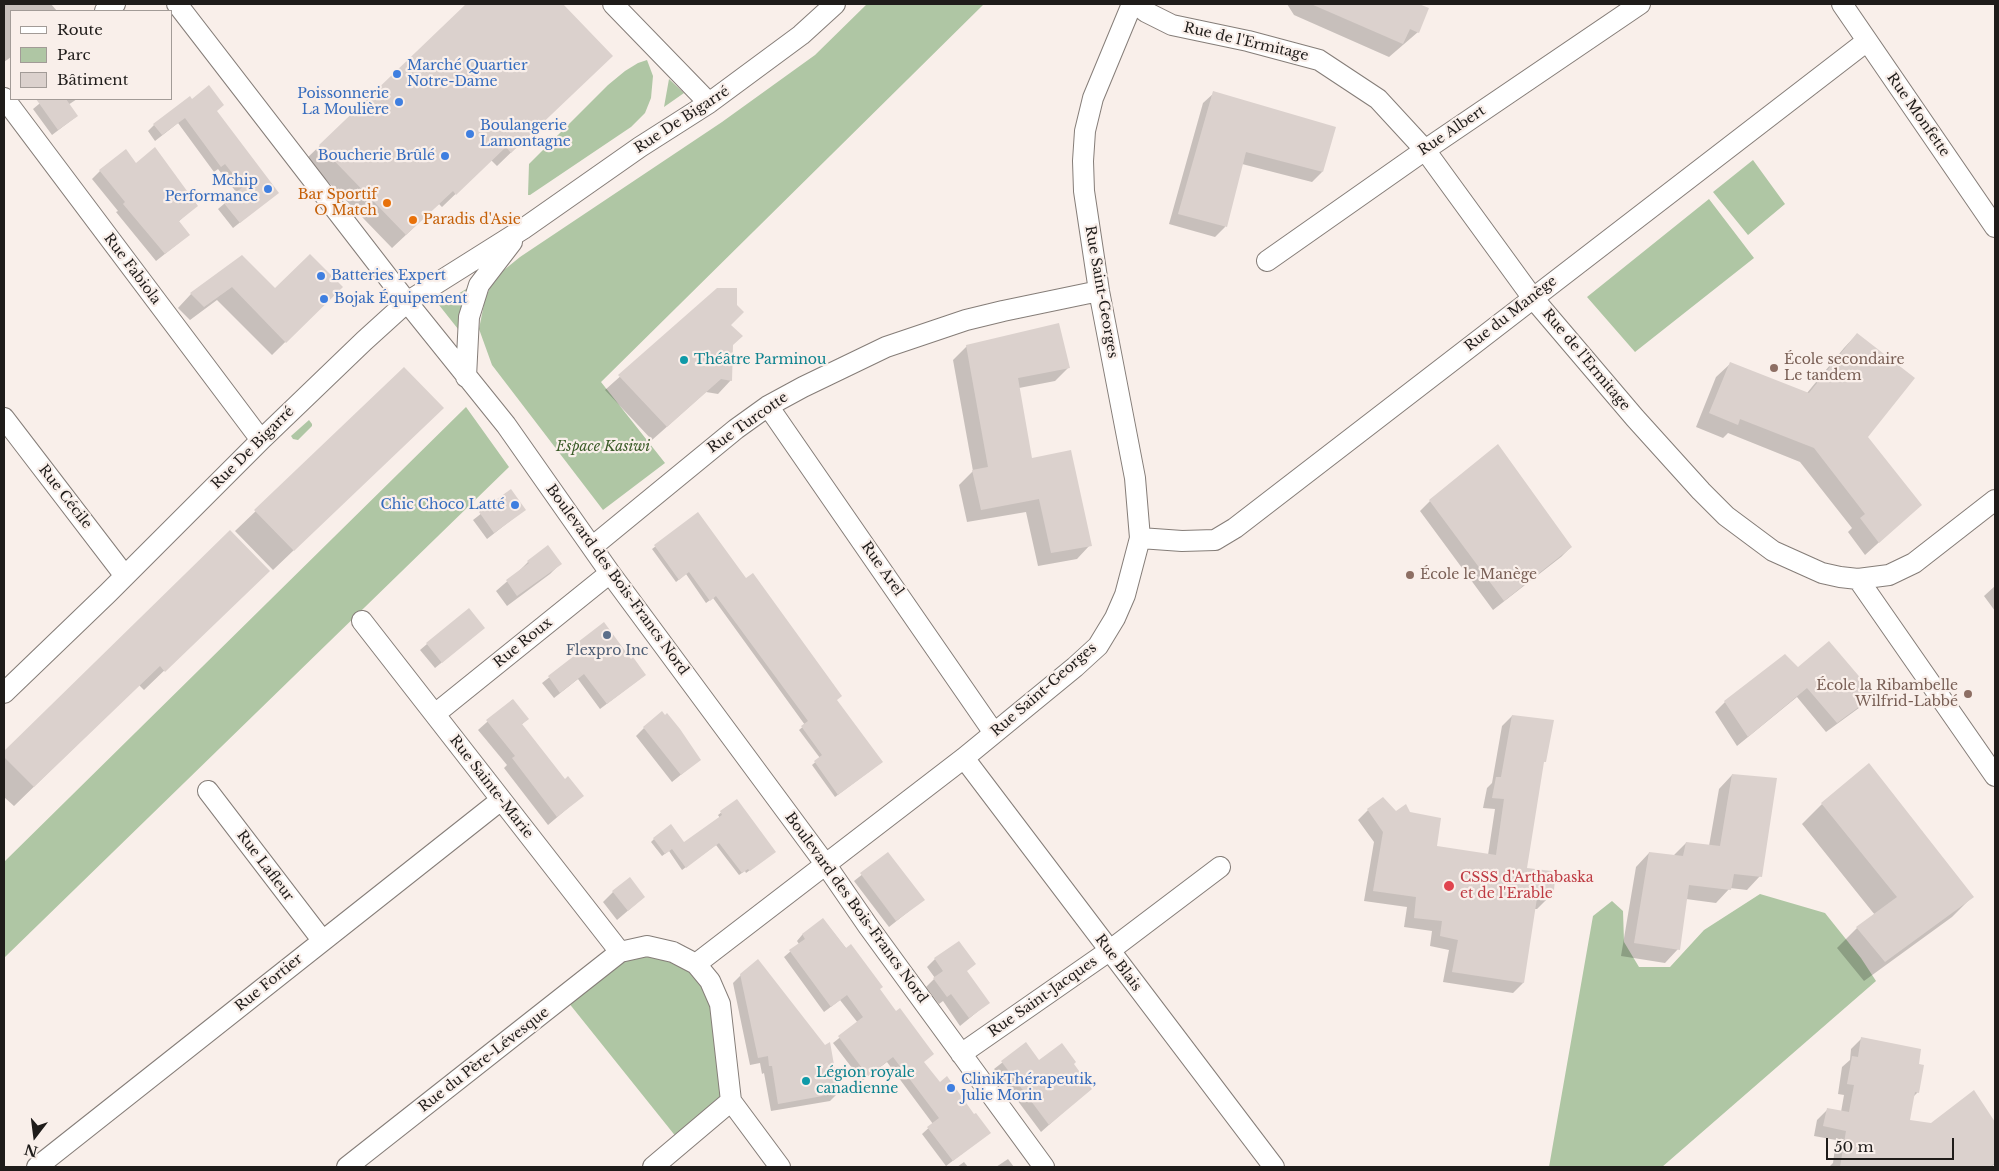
<!DOCTYPE html>
<meta charset="utf-8">
<style>
body{margin:0}
#map{position:relative;width:1999px;height:1171px;overflow:hidden;background:#f9efea;font-family:"Libre Baskerville",serif}
canvas{display:block}
.frame{position:absolute;inset:0;border:5px solid #1f1c1a;pointer-events:none}
.legend{position:absolute;left:10px;top:10px;width:162px;height:90px;box-sizing:border-box;background:#f9efea;border:1px solid #a29b97;margin:0;padding:6px 9px;list-style:none;font-size:15px;color:#1f1c1a}
.legend li{display:flex;align-items:center;gap:10px;height:25px}
.legend b{width:25px;border:1px solid #a29b97}
.north{position:absolute;left:10px;top:1111px;width:50px;height:50px;-webkit-text-stroke:4px #f9efea;paint-order:stroke;rotate:195deg;font-size:14px;font-weight:700;line-height:20px;text-align:center;color:#1f1c1a}
.north::after{content:'';display:block;margin:auto;width:18px;height:22px;background:#1f1c1a;clip-path:polygon(50% 0,100% 100%,50% 72%,0 100%)}
.scale{position:absolute;left:1826px;top:1138px;width:128px;height:22px;box-sizing:border-box;border:2px solid #1f1c1a;border-top:0;padding-left:6px;font-size:15px;line-height:18px;white-space:nowrap;color:#1f1c1a;-webkit-text-stroke:4px #f9efea;paint-order:stroke}
</style>
<div id="map">
<canvas width="1999" height="1171"></canvas>
<div class="frame"></div>
<ul class="legend">
<li><b style="height:6px;background:#fff"></b>Route</li>
<li><b style="height:14px;background:#afc6a4"></b>Parc</li>
<li><b style="height:14px;background:#dbd1cd"></b>Bâtiment</li>
</ul>
<div class="north">N</div>
<div class="scale">50 m</div>
</div>
<script>
const context = document.querySelector('canvas').getContext('2d');
context.lineJoin = 'round';
function paint(path, color) { context.fillStyle = color; context.fill(path, 'evenodd'); }
const poly = rows => new Path2D(rows.map(r => 'M' + r).join(''));
function trace(path, color, width, dash) { context.strokeStyle = color; context.lineWidth = width; context.lineCap = dash ? 'butt' : 'round'; context.setLineDash(dash || []); context.stroke(path); }
function drawText(font, color, halo, rows, align = 'center') {
  context.font = font + ' "Libre Baskerville",serif'; context.lineWidth = 4.5; context.setLineDash([]); context.textBaseline = 'middle'; context.strokeStyle = halo; context.fillStyle = color; for (const [text, x, y, turn = 0] of rows) {
    context.save(); context.translate(x, y); context.rotate((+turn || 0) * Math.PI / 180); context.textAlign = isNaN(turn) ? turn : align; if (halo) context.strokeText(text, 0, 0); context.fillText(text, 0, 0); context.restore();
  }
}
paint(poly([
 [867,4,984,4,601,382,665,463,603,510,492,365,479,329,485,299,490,288,504,270,520,257,722,122,815,55],
 [647,60,653,76,651,98,645,113,631,127,530,195,528,195,529,164,608,85,625,71,638,63],
 [669,79,684,93,664,107],
 [1753,160,1785,204,1748,235,1713,192],
 [1709,199,1754,258,1635,352,1587,297],
 [468,288,461,307,458,329,439,305],
 [466,407,509,467,4,958,4,862],
 [309,420,312,424,312,426,298,440,293,439,291,436],
 [1760,894,1825,913,1861,958,1876,981,1662,1167,1549,1167,1593,916,1612,901,1623,911,1624,942,1639,967,1670,967,1704,930],
 [647,946,710,981,731,1101,681,1143,564,997]
]), '#afc6a4');
paint(poly([
 [4,4,51,4,57,11,11,11,11,57,4,62],
 [468,4,561,4,611,56,497,166,491,160,442,207,439,204,392,248,306,159],
 [1287,4,1416,4,1427,9,1418,32,1389,57,1294,15],
 [1214,93,1334,128,1322,172,1312,182,1242,164,1225,227,1215,237,1169,224,1203,103],
 [45,99,77,99,68,105,77,116,52,135,33,109],
 [192,100,216,111,277,193,233,228,218,209,237,193,218,169,214,172,178,123,155,141,148,131,154,125],
 [136,164,197,205,178,222,180,242,156,261,116,212,118,211,92,179,100,171],
 [242,257,275,290,341,287,272,355,217,300,190,320,178,308,191,294],
 [718,289,729,325,731,380,718,394,706,392,652,440,605,390],
 [1857,334,1866,437,1920,505,1865,555,1848,532,1852,528,1800,462,1728,433,1723,438,1696,427,1716,377,1730,364,1807,393,1844,348],
 [967,346,1068,368,1055,381,1019,388,1031,459,1090,545,1077,559,1038,566,1026,512,967,522,959,485,973,471,953,360],
 [404,369,422,428,273,570,235,531],
 [510,491,524,510,487,539,473,520],
 [1430,501,1571,547,1561,557,1493,610,1420,511],
 [698,514,835,700,878,765,835,797,812,765,820,758,799,730,805,725,713,598,706,603,686,574,676,582,652,549],
 [230,532,248,590,144,690,139,685,14,806,4,797,4,753],
 [528,562,560,564,550,574,507,606,496,591,518,572],
 [1995,586,1995,611,1984,596],
 [484,628,435,668,420,650,427,644],
 [579,643,631,661,645,675,600,709,578,679,554,698,542,683,578,655,573,649],
 [1798,669,1873,695,1863,705,1826,732,1797,697,1737,746,1715,712,1725,702],
 [512,700,528,719,521,725,565,780,582,796,548,825,504,768,507,765,478,730],
 [1512,716,1543,763,1526,869,1547,899,1537,909,1534,909,1523,983,1513,993,1443,982,1449,950,1430,946,1432,931,1404,927,1407,907,1364,901,1374,842,1358,820,1368,810,1410,813,1436,847,1488,855,1495,809,1483,808,1487,788,1492,783,1502,726],
 [644,728,699,760,672,782,636,736],
 [1732,775,1760,876,1747,890,1730,888,1716,903,1686,899,1678,949,1665,963,1621,956,1636,867,1649,853,1673,856,1686,843,1709,846,1719,789],
 [736,801,772,854,746,873,745,871,739,875,716,845,682,870,669,851,662,856,651,842,654,839,684,844,720,818,718,815],
 [1822,804,1972,897,1952,917,1864,981,1837,948,1857,928,1875,915,1802,824],
 [888,854,923,900,889,927,854,881],
 [613,892,644,897,617,920,603,902],
 [823,919,879,990,923,1062,939,1084,989,1133,946,1166,922,1134,933,1124,887,1062,862,1081,833,1043,858,1023,840,1000,824,1012,784,957,799,944,797,941,802,935],
 [935,959,966,972,988,1003,960,1026,943,1001,939,1004,926,987,935,978,927,967],
 [741,975,838,1093,830,1101,771,1111,764,1073,762,1074,760,1063,750,1065,733,983],
 [1861,1039,1918,1065,1918,1092,1913,1097,1909,1121,1931,1124,1974,1092,1995,1124,1995,1164,1991,1167,1927,1167,1912,1147,1909,1167,1829,1167,1833,1163,1836,1140,1814,1136,1817,1120,1827,1110,1841,1112,1844,1095,1838,1094,1842,1067,1850,1060,1851,1049],
 [1026,1044,1039,1062,1072,1064,1077,1100,1041,1132,994,1069],
 [1008,1159,1014,1167,996,1167],
 [964,1162,968,1167,957,1167]
]), '#0003');
paint(poly([
 [466,4,563,4,613,56,511,153,506,147,456,195,453,191,406,235,319,145],
 [1311,4,1419,4,1429,8,1419,33,1410,29,1403,44],
 [209,85,224,105,217,111,279,193,240,223,223,202,243,187,225,164,221,167,185,118,162,135,153,124,190,96,192,99],
 [1213,91,1336,127,1323,172,1246,152,1227,227,1178,214],
 [36,99,66,99,78,116,58,130],
 [155,147,198,206,179,221,190,235,165,254,123,204,125,202,99,170,126,149,136,163],
 [310,254,343,287,286,343,232,287,204,307,190,293,242,255,275,288],
 [717,288,737,288,737,305,744,312,731,325,743,336,733,345,732,381,721,379,667,427,618,375],
 [1059,323,1070,368,1018,378,1032,458,1071,450,1092,546,1051,553,1039,499,981,510,972,470,988,467,966,345],
 [1857,333,1915,378,1868,437,1922,505,1879,543,1860,518,1865,514,1814,448,1740,419,1738,425,1709,413,1730,362,1809,393],
 [404,367,444,408,294,551,254,510],
 [1498,444,1572,547,1504,601,1429,500],
 [511,489,526,510,494,533,479,512],
 [698,512,746,578,753,573,842,696,837,700,883,762,838,795,814,761,822,755,801,726,808,721,716,596,710,601,689,572,679,580,654,545],
 [230,530,270,571,165,672,160,666,34,787,4,757,4,751],
 [548,545,562,564,517,596,506,580,529,563,527,561],
 [469,608,485,628,442,663,426,643],
 [604,622,631,659,633,657,646,675,607,704,584,674,560,693,548,676,583,649,578,642],
 [1829,641,1875,695,1837,723,1807,688,1748,737,1724,701,1785,654,1798,667],
 [513,699,529,719,522,724,565,779,568,776,584,796,557,817,512,758,515,756,486,720],
 [662,711,665,715,667,713,680,729,701,760,681,775,643,727],
 [1512,715,1554,720,1546,762,1544,762,1527,868,1552,871,1555,879,1554,890,1548,900,1537,898,1524,983,1452,972,1458,940,1440,936,1442,921,1414,918,1416,897,1373,891,1383,832,1367,809,1383,797,1396,811,1406,804,1410,812,1441,818,1437,846,1496,855,1504,799,1492,798,1496,777,1501,777],
 [1869,763,1974,897,1885,962,1856,927,1897,897,1821,803],
 [1732,774,1777,778,1762,877,1734,874,1731,890,1689,885,1680,950,1634,943,1649,852,1683,856,1686,842,1720,846],
 [737,799,776,852,750,871,748,869,742,873,719,843,686,868,672,849,665,854,653,838,671,824,684,842,722,815,720,811],
 [888,852,925,900,896,921,860,873],
 [630,877,645,897,628,911,612,891],
 [823,918,846,948,851,944,883,987,880,989,896,1011,900,1008,934,1054,924,1062,940,1082,947,1076,974,1114,976,1113,991,1133,953,1161,927,1127,939,1118,893,1057,868,1076,838,1036,863,1017,847,995,831,1007,789,950,805,939,802,934],
 [959,941,976,964,967,971,990,1003,969,1018,951,994,947,997,933,978,943,971,934,958],
 [758,959,825,1045,830,1042,839,1093,778,1104,772,1066,769,1066,768,1056,758,1058,740,974],
 [1861,1037,1921,1049,1919,1064,1924,1065,1919,1093,1915,1092,1910,1120,1931,1123,1974,1090,1995,1122,1995,1163,1990,1167,1840,1167,1846,1131,1823,1126,1827,1108,1849,1112,1854,1085,1847,1084,1852,1056,1858,1057],
 [1026,1042,1039,1060,1062,1043,1076,1062,1074,1064,1092,1089,1049,1125,1001,1061]
]), '#dbd1cd');
const minor = poly([
 [177,4,407,302,506,425,610,573,826,865,868,926,1044,1167],
 [613,4,709,103],
 [1136,4,1146,12,1172,25,1248,41,1319,60,1378,99,1425,150,1532,297,1635,418,1701,491,1726,516,1773,551,1822,573,1840,577,1858,579,1889,575,1914,563,1995,500],
 [1842,4,1995,227],
 [105,11,115,4],
 [4,98,261,440],
 [1267,261,1425,150,1640,4],
 [466,377,469,317,479,285,512,242],
 [768,406,994,733],
 [4,418,125,576],
 [1140,538,1182,541,1215,540,1235,528,1867,41],
 [592,547,736,429,768,406,803,387,886,347,966,320,1003,311,1099,291],
 [1858,579,1995,776],
 [362,621,620,952],
 [4,693,108,593,261,440,364,341,407,302,523,229,640,147,709,103,801,35,835,4],
 [435,714,610,573],
 [964,758,1274,1167],
 [208,791,322,940],
 [696,964,710,981,720,1004,731,1101,780,1167],
 [961,1054,1109,951,1220,867],
 [37,1167,501,800],
 [347,1167,620,952,647,946,673,952,696,964,964,758,1075,667,1098,646,1115,618,1125,595,1140,538,1135,478,1099,291,1084,191,1083,161,1085,131,1093,98,1132,4],
 [653,1167,731,1101]
]);
trace(minor, '#857d78', 22);
trace(minor, '#fff', 20);
for (const [x, y, r, color] of [
 [397,74,5,"#3f7fe0"],
 [399,102,5,"#3f7fe0"],
 [470,134,5,"#3f7fe0"],
 [445,156,5,"#3f7fe0"],
 [268,189,5,"#3f7fe0"],
 [387,203,5,"#e8710a"],
 [413,220,5,"#e8710a"],
 [321,276,5,"#3f7fe0"],
 [324,299,5,"#3f7fe0"],
 [684,360,5,"#0f9aa8"],
 [1774,368,5,"#8d6e63"],
 [515,505,5,"#3f7fe0"],
 [1410,575,5,"#8d6e63"],
 [607,635,5,"#5c6f8a"],
 [1968,694,5,"#8d6e63"],
 [1449,886,6,"#e0444e"],
 [806,1081,5,"#0f9aa8"],
 [951,1088,5,"#3f7fe0"]
]) { const dot = new Path2D(); dot.arc(x, y, r, 0, 2 * Math.PI); context.fillStyle = color; context.fill(dot); trace(dot, '#f9efea', 2); }
drawText('14px', '#1f1c1a', '#f9efea', [
 ["Rue de l'Ermitage",1246,42,13],
 ["Rue Monfette",1918,115,55],
 ["Rue De Bigarré",682,120,-33],
 ["Rue Albert",1452,131,-34],
 ["Rue Fabiola",132,269,53],
 ["Rue Saint-Georges",1101,292,80],
 ["Rue du Manège",1511,314,-38],
 ["Rue de l'Ermitage",1586,360,50],
 ["Rue Turcotte",748,423,-35],
 ["Rue De Bigarré",253,448,-45],
 ["Rue Cécile",65,497,52],
 ["Rue Arel",882,569,55],
 ["Boulevard des Bois-Francs Nord",617,580,54],
 ["Rue Roux",523,643,-39],
 ["Rue Saint-Georges",1044,690,-41],
 ["Rue Sainte-Marie",491,787,52],
 ["Rue Lafleur",265,866,53],
 ["Boulevard des Bois-Francs Nord",856,908,54],
 ["Rue Blais",1118,963,53],
 ["Rue Fortier",269,983,-39],
 ["Rue Saint-Jacques",1043,997,-35],
 ["Rue du Père-Lévesque",484,1060,-38]
]);
drawText('14px', '#366cbe', '#f9efea', [
 ["Marché Quartier",407,66],
 ["Notre-Dame",407,82],
 ["Poissonnerie",389,94,"right"],
 ["La Moulière",389,110,"right"],
 ["Boulangerie",480,126],
 ["Lamontagne",480,142],
 ["Boucherie Brûlé",435,156,"right"],
 ["Mchip",258,181,"right"],
 ["Performance",258,197,"right"],
 ["Batteries Expert",331,276],
 ["Bojak Équipement",334,299],
 ["Chic Choco Latté",505,505,"right"],
 ["ClinikThérapeutik,",961,1080],
 ["Julie Morin",961,1096]
], 'left');
drawText('14px', '#c56008', '#f9efea', [
 ["Bar Sportif",377,195],
 ["O Match",377,211],
 ["Paradis d'Asie",423,220,"left"]
], 'right');
drawText('14px', '#0d838f', '#f9efea', [
 ["Théâtre Parminou",694,360],
 ["Légion royale",816,1073],
 ["canadienne",816,1089]
], 'left');
drawText('14px', '#785e54', '#f9efea', [
 ["École secondaire",1784,360],
 ["Le tandem",1784,376],
 ["École le Manège",1420,575],
 ["École la Ribambelle",1958,686,"right"],
 ["Wilfrid-Labbé",1958,702,"right"]
], 'left');
drawText('italic 14px', '#3b5c29', '#f9efea', [
 ["Espace Kasiwi",603,447]
]);
drawText('14px', '#4e5e75', '#f9efea', [
 ["Flexpro Inc",607,651]
]);
drawText('14px', '#be3a42', '#f9efea', [
 ["CSSS d'Arthabaska",1460,878],
 ["et de l'Erable",1460,894]
], 'left');
</script>
